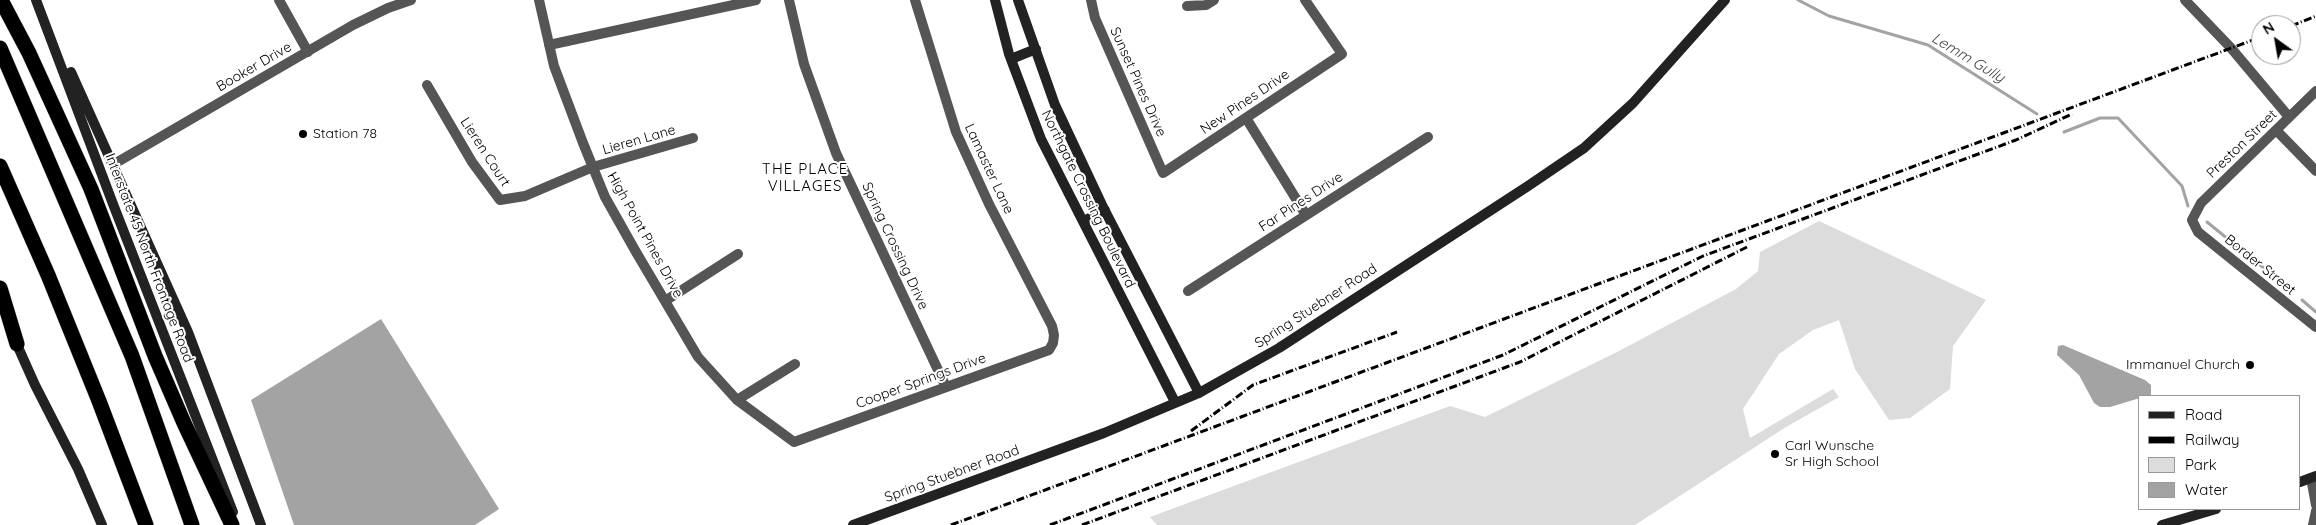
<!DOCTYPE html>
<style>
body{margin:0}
#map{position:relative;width:2316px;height:525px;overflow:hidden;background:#fff;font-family:Quicksand,sans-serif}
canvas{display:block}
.legend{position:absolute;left:2138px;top:395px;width:162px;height:115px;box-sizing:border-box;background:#fff;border:1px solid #999;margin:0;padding:6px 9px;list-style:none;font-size:15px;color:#000}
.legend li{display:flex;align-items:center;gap:10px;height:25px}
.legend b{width:25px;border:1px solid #999}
.north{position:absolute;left:2251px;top:15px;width:50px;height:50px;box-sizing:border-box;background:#fff;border:1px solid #999;border-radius:50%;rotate:328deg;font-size:14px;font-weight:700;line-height:20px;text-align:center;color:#000}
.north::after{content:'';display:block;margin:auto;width:18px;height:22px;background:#000;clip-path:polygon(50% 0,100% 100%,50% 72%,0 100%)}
</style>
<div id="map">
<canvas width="2316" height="525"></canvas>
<ul class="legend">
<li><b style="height:6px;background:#222"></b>Road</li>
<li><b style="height:6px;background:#000"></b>Railway</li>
<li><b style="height:14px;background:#dcdcdc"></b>Park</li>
<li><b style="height:14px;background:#a3a3a3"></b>Water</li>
</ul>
<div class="north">N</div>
</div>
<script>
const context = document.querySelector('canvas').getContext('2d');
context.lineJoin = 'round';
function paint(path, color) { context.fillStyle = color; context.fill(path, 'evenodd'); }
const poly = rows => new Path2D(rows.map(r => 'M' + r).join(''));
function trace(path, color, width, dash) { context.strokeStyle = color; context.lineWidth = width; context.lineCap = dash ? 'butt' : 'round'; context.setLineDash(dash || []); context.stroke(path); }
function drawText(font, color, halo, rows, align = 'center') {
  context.font = font + ' Quicksand,sans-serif'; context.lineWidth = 4; context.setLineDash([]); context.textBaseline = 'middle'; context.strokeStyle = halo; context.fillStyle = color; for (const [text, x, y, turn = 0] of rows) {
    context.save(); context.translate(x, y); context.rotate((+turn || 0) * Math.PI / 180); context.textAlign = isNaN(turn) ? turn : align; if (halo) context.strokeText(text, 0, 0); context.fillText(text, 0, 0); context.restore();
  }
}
paint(poly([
 [1819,221,1986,300,1953,346,1950,389,1910,418,1889,420,1855,369,1839,320,1813,330,1779,354,1743,409,1750,438,1833,389,1839,397,1786,427,1635,525,1157,525,1150,517,1450,406,1485,417,1619,351,1736,289,1758,271,1760,252]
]), '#dcdcdc');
paint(poly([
 [381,319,499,509,475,525,294,525,251,400],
 [2063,345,2145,380,2151,385,2151,395,2140,396,2140,398,2110,407,2100,407,2094,403,2079,375,2057,355,2058,346]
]), '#a3a3a3');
trace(poly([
 [1798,0,1829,16,1928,45,2037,114],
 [2064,132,2100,118,2118,118,2182,186,2188,206],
 [2207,222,2276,278],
 [2302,300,2316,312]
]), '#a3a3a3', 3);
const motorway = poly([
 [1,0,29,53,91,189,155,356,184,423,232,525],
 [0,48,132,356,192,525],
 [0,166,48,275,99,401,146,525],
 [0,288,17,344]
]);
trace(motorway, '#dbdbdb', 16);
trace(poly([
 [279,0,308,52],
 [539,0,554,66,583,143,605,197,636,252,698,357,737,400,794,442,1049,350,1053,343,1054,335,1052,326,989,204,956,132,915,0],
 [789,0,804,64,836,153,946,387],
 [1091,0,1095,18,1163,173,1342,54,1305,0],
 [1187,6,1206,5,1214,0],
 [549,45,756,0],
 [427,85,472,162,500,200,525,196,593,167,693,138],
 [1246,118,1306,215],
 [1188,291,1428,137],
 [665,301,738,254],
 [737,400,795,364],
 [2311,478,2316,505],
 [2313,525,2316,511]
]), '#555', 10);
trace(poly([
 [2185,0,2231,48,2289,117],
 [2316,91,2201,203,2192,220,2198,232,2316,327],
 [2276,130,2316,171],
 [114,164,353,25,388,8,411,0]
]), '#555', 10);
trace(poly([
 [36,0,113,204,233,512],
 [995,0,1009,54,1041,139,1175,402],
 [1018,0,1055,105,1102,205,1199,393],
 [1011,59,1036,49],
 [71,72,188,332,261,525],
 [1084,221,1105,210],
 [14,338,35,385,78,469,102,525],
 [2300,482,2316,476],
 [853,525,1104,433,1199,393,1279,348,1528,186,1584,148,1633,103,1725,0],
 [2162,525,2216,509]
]), '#222', 10);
trace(motorway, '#000', 15);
trace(poly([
 [2291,26,2316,16],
 [1191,431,1253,385,1397,332],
 [951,525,2261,37],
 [1050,525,1503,355,1703,256,2016,140,2072,114],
 [1082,525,1520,362,1747,247]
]), '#000', 3, [8, 2.5, 1, 2.5]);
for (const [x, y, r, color] of [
 [303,134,5,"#000"],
 [2250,365,5,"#000"],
 [1775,454,5,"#000"]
]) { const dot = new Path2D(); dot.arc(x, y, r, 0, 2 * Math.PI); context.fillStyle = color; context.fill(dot); trace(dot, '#fff', 2); }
drawText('14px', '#000', '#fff', [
 ["Booker Drive",254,67,-30],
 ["Sunset Pines Drive",1138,82,66],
 ["New Pines Drive",1245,102,-34],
 ["Lieren Lane",639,140,-16],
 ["Preston Street",2242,144,-44],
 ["Lieren Court",485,152,57],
 ["Lamaster Lane",989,169,65],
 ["Northgate Crossing Boulevard",1088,199,64],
 ["Far Pines Drive",1301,202,-33],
 ["High Point Pines Drive",645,235,61],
 ["Spring Crossing Drive",895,246,65],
 ["Interstate 45 North Frontage Road",149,258,69],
 ["Border Street",2260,265,39],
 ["Spring Stuebner Road",1316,306,-33],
 ["Cooper Springs Drive",921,381,-20],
 ["Spring Stuebner Road",952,474,-20]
]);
drawText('14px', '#000', '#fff', [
 ["Station 78",313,134],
 ["Immanuel Church",2240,365,"right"],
 ["Carl Wunsche",1785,446],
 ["Sr High School",1785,462]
], 'left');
drawText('italic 15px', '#444', '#fff', [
 ["Lemm Gully",1968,58,31]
]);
context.letterSpacing = '1px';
drawText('15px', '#000', '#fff', [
 ["THE PLACE",805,169],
 ["VILLAGES",805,186]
]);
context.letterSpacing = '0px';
</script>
